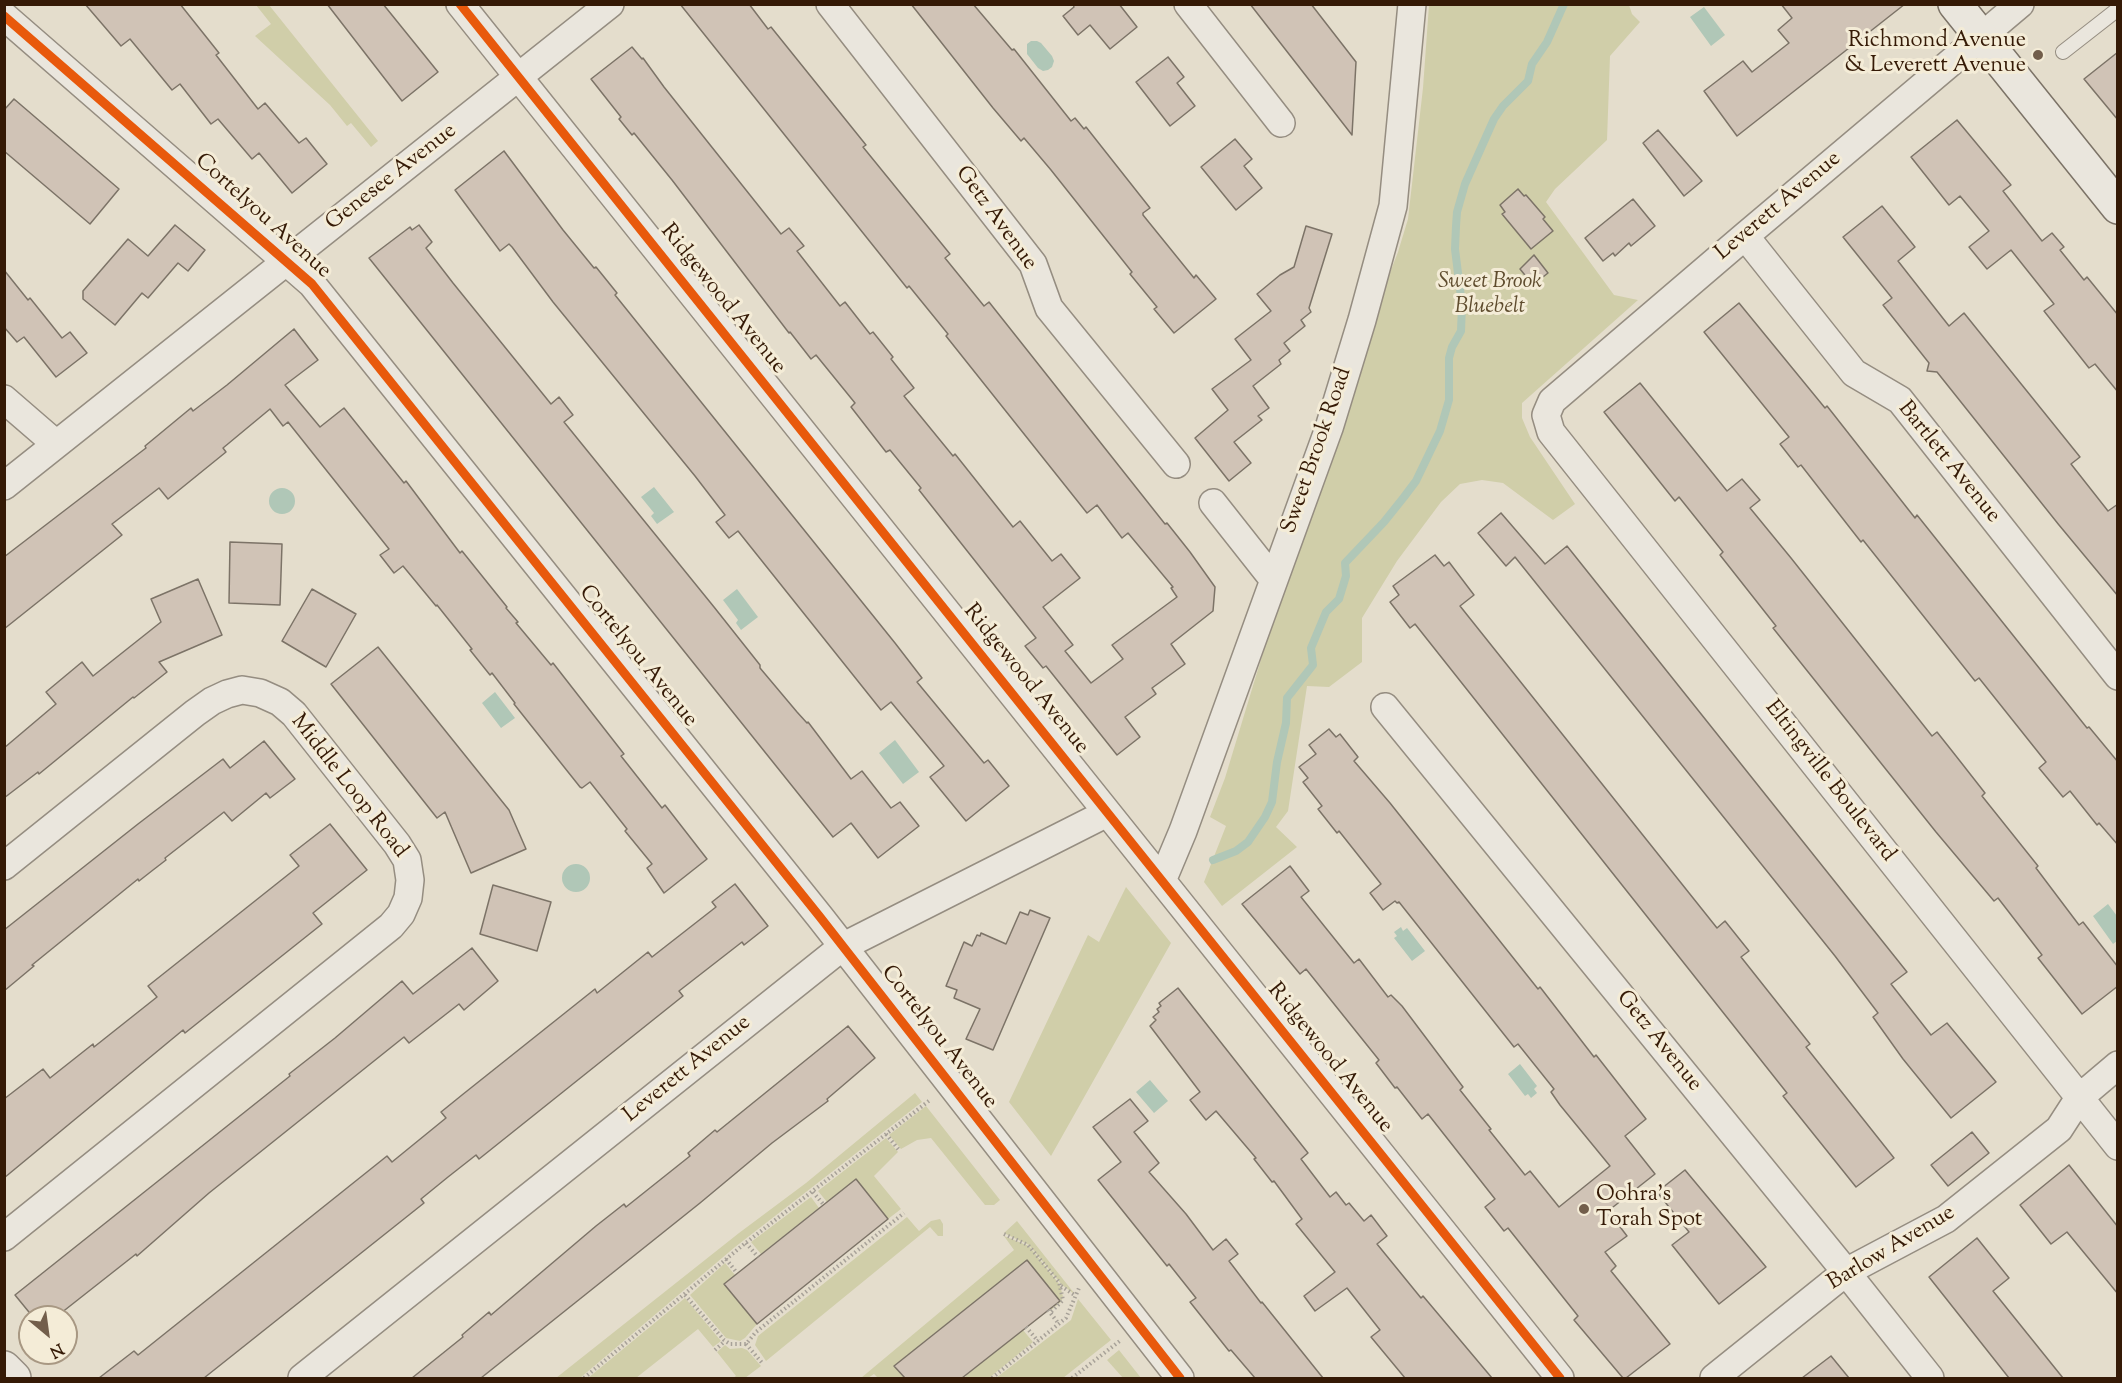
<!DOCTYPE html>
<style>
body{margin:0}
#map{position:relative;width:2122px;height:1383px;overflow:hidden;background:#e4ddcc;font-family:"Sorts Mill Goudy",serif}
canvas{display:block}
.frame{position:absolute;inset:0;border:6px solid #351a06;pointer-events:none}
.north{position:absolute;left:18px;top:1305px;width:60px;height:60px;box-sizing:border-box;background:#f4ecd7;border:2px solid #a89883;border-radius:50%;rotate:151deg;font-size:16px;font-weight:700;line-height:24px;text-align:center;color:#351a06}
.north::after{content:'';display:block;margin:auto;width:21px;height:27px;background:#725e4b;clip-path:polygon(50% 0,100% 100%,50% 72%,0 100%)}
</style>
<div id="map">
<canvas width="2122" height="1383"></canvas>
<div class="frame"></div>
<div class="north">N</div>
</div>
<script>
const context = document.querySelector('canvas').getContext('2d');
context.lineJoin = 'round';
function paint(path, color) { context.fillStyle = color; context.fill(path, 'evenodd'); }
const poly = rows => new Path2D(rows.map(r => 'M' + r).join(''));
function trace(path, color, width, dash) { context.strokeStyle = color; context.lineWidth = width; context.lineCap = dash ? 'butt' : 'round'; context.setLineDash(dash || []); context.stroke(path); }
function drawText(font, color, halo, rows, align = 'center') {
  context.font = font + ' "Sorts Mill Goudy",serif'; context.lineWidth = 6; context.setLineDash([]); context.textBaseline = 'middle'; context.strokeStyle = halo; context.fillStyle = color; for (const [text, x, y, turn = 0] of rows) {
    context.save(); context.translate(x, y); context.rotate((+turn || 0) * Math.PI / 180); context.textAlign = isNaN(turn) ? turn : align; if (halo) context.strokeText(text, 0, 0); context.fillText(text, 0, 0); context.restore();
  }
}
paint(poly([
 [256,5,269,5,378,141,371,147,351,123,347,126,330,105,255,36,271,24],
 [1429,5,1629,5,1632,14,1640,22,1610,56,1607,140,1555,189,1546,202,1614,295,1638,300,1522,403,1522,418,1530,437,1575,504,1553,520,1503,483,1482,480,1460,484,1441,502,1397,561,1362,618,1362,662,1329,687,1307,686,1288,811,1276,827,1297,847,1222,906,1204,882,1226,826,1210,817,1225,778,1266,643,1382,293,1398,252,1408,219,1423,88],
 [1126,887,1171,943,1051,1156,1009,1102,1088,935,1099,942],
 [915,1093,922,1102,735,1247,580,1378,556,1378,739,1233,806,1183],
 [926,1106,1000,1200,994,1205,985,1205,931,1138,917,1140,901,1149,889,1135],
 [886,1138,898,1152,874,1176,901,1209,888,1219,856,1179,827,1202,818,1191],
 [811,1197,819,1208,761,1254,751,1242],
 [907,1217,919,1231,931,1221,940,1219,943,1224,943,1236,938,1236,930,1227,766,1361,755,1345,758,1336],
 [1017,1221,1074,1293,1073,1293,1062,1285,1029,1245,1004,1233],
 [1004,1236,1029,1246,1060,1285,1063,1297,1061,1302,1051,1310,1050,1308,1059,1300,1027,1260,895,1365,905,1378,878,1378,874,1374,868,1378,861,1378,1014,1250],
 [725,1263,735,1275,724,1284,757,1324,745,1338,740,1341,726,1338,690,1295],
 [685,1298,721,1341,713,1347,698,1329,636,1378,588,1378],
 [1078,1299,1111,1340,1063,1378,996,1378,1071,1320],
 [1023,1330,1033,1342,989,1378,967,1378,965,1376],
 [725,1345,730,1349,742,1348,747,1350,761,1366,745,1378,733,1378,736,1376,717,1352],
 [1119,1350,1141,1378,1123,1378,1107,1360]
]), '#d0cea9');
paint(poly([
 [1704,7,1725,35,1711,46,1690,17],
 [1031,41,1037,41,1041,43,1052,56,1054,61,1052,67,1048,70,1043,71,1038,68,1027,54,1027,44],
 [654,487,674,512,657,524,651,516,654,513,641,497],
 '269 501a13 13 0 1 1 26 0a13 13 0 1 1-26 0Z',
 [737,589,758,617,741,630,736,623,738,620,723,600],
 [495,692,515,718,501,728,482,703],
 [895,740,919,772,903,784,879,753],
 '562 878a14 14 0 1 1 28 0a14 14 0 1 1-28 0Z',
 [2108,904,2117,916,2117,941,2113,944,2093,916],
 [1401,927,1403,931,1407,928,1425,951,1412,961,1394,938,1397,936,1394,932],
 [1520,1064,1537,1086,1534,1089,1537,1093,1531,1098,1528,1094,1525,1096,1508,1074],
 [1150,1080,1168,1101,1154,1113,1136,1092]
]), '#b0c7b7');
trace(poly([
 [1213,860,1236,851,1248,842,1265,817,1272,802,1277,762,1286,723,1287,698,1313,665,1311,648,1326,612,1339,599,1346,576,1345,563,1384,522,1404,497,1416,481,1440,431,1449,400,1449,358,1452,347,1461,331,1462,305,1455,249,1456,226,1457,212,1465,184,1494,119,1503,106,1528,81,1532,64,1547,42,1564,4]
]), '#b0c7b7', 8);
const building = poly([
 [85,4,180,4,219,53,216,55,258,109,265,103,299,143,306,138,327,164,292,193,259,153,252,159,218,119,211,124,180,84,172,90,130,39,121,46,85,4],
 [327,4,383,4,438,72,402,101,327,4],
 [680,4,749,4,768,29,771,27,866,145,863,147,950,254,945,258,984,306,989,302,1165,524,1167,523,1190,552,1215,587,1213,611,1171,644,1185,664,1152,688,1156,694,1125,717,1140,737,1117,755,1046,666,1043,668,1025,646,1036,638,919,490,921,488,890,450,886,452,851,407,855,403,816,355,811,359,790,332,789,333,672,180,634,133,632,135,619,119,621,117,591,79,632,47,642,59,643,58,664,87,781,234,789,228,804,246,797,251,840,306,845,302,870,334,873,332,893,357,891,359,914,388,904,396,953,456,955,454,1013,527,1020,521,1052,561,1061,554,1080,578,1043,607,1073,645,1065,651,1091,683,1123,659,1112,645,1177,597,1171,588,1173,587,1128,533,1122,538,1097,505,1087,513,946,336,948,334,909,286,907,288,680,4],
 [911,4,973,4,1012,50,1014,49,1071,121,1075,118,1084,129,1086,127,1150,208,1143,213,1143,215,1194,278,1196,275,1216,299,1174,333,1154,309,1157,307,1130,274,1132,272,1051,170,1024,138,1021,141,993,108,911,4],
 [1073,4,1119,4,1137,27,1110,49,1090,25,1078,35,1063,16,1074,7,1073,4],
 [1250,4,1311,4,1356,62,1352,135,1250,4],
 [1781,4,1905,4,1737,136,1704,91,1743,61,1752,72,1789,43,1778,30,1792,18,1781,4],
 [2118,52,2118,120,2084,79,2118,52],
 [1168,57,1184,77,1177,83,1195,106,1170,126,1136,82,1168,57],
 [14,99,119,189,90,224,4,151,4,110,14,99],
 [1957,120,2011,185,2003,191,2042,241,2052,233,2064,247,2060,250,2084,280,2087,277,2118,315,2118,392,2095,364,2089,368,2044,311,2054,304,2011,250,1987,269,1969,247,1989,231,1960,196,1949,205,1911,157,1957,120],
 [1658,130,1702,181,1684,196,1643,143,1658,130],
 [1235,139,1252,159,1244,166,1262,188,1236,210,1201,167,1235,139],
 [504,151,563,230,594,268,596,267,617,293,615,295,895,643,922,678,917,682,984,763,988,760,1009,786,966,821,930,777,944,766,891,702,881,710,738,531,729,538,716,522,725,515,695,476,553,302,512,247,509,244,500,251,455,190,504,151],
 [1518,189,1524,196,1526,195,1545,217,1543,219,1553,231,1531,249,1502,214,1505,212,1500,205,1518,189],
 [1633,199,1655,226,1631,246,1629,243,1615,256,1613,253,1603,261,1585,238,1633,199],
 [1882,206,1915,247,1898,261,1949,326,1964,313,2080,457,2071,464,2108,511,2118,504,2118,596,2059,525,1937,372,1927,371,1929,363,1883,305,1892,298,1843,237,1882,206],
 [175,225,205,250,188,271,178,263,148,298,142,293,115,325,83,299,83,291,128,239,148,256,175,225],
 [419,225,432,242,426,248,453,283,551,404,559,397,573,415,564,422,714,607,760,665,760,668,797,712,807,723,808,722,851,779,862,771,891,808,900,802,919,826,878,858,851,823,833,837,369,258,410,227,412,230,419,225],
 [1306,226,1332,234,1309,308,1311,312,1301,320,1305,326,1284,343,1290,351,1279,360,1281,364,1253,386,1269,408,1258,416,1262,420,1234,442,1251,463,1229,481,1195,438,1228,410,1212,389,1251,360,1235,339,1271,311,1257,294,1280,275,1294,267,1306,226],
 [1534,255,1548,273,1533,285,1520,269,1534,255],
 [4,270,28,300,30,298,62,338,70,332,87,353,56,377,24,337,17,342,4,327,4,270],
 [1739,303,1825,408,1827,406,1915,518,1917,515,2087,728,2089,727,2118,762,2118,845,2099,823,2097,825,2070,791,2063,797,2039,768,2046,762,1979,678,1975,681,1863,540,1861,542,1801,465,1798,467,1780,444,1789,437,1704,332,1739,303],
 [294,329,318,360,285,385,320,427,344,408,404,483,406,481,460,553,462,551,507,607,506,608,518,622,516,623,551,665,553,663,624,754,621,756,662,808,665,805,707,859,664,893,647,868,652,864,625,831,627,829,590,782,582,788,580,787,514,704,515,703,492,673,490,675,470,650,472,649,437,605,436,606,403,566,394,573,380,555,389,549,288,422,283,426,270,409,223,448,226,452,168,499,159,488,112,524,122,535,4,629,4,557,146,448,145,446,191,408,193,411,227,385,294,329],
 [1640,383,1727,491,1742,479,1760,500,1750,508,1791,558,1932,736,1937,732,1956,756,1985,793,1982,796,2038,866,2036,868,2079,925,2083,922,2118,967,2118,986,2082,1014,2038,958,2042,955,1998,898,1994,901,1936,832,1773,628,1776,626,1720,555,1723,552,1679,497,1675,501,1604,412,1640,383],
 [1501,513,1545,564,1567,546,1907,972,1891,984,1931,1035,1947,1023,1996,1082,1951,1118,1903,1059,1873,1017,1878,1013,1835,956,1515,557,1506,566,1478,533,1501,513],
 [230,542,282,544,280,605,229,603,230,542],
 [1435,555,1444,566,1449,562,1474,595,1460,606,1717,928,1725,921,1749,951,1741,957,1810,1044,1806,1047,1894,1158,1856,1187,1783,1096,1787,1093,1415,624,1410,628,1390,602,1399,595,1393,586,1435,555],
 [198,579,222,635,159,662,167,672,134,698,133,697,39,774,38,772,4,798,4,748,56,704,46,692,82,662,93,676,161,622,151,599,198,579],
 [312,589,356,614,326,667,282,641,312,589],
 [378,647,509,810,526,849,471,873,445,812,437,818,331,684,378,647],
 [1329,729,1336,737,1340,734,1358,757,1354,761,1390,803,1538,989,1540,987,1594,1057,1596,1055,1646,1119,1625,1136,1655,1174,1608,1211,1627,1236,1605,1252,1616,1266,1611,1271,1670,1344,1626,1378,1623,1378,1574,1320,1578,1316,1508,1228,1504,1231,1485,1207,1495,1199,1428,1114,1422,1119,1397,1087,1395,1088,1376,1063,1379,1060,1306,969,1300,974,1242,904,1290,866,1309,891,1301,897,1325,927,1354,963,1359,959,1388,997,1391,995,1402,1006,1463,1087,1460,1090,1491,1129,1489,1130,1525,1175,1530,1171,1559,1207,1610,1166,1560,1105,1551,1092,1554,1089,1518,1044,1514,1047,1399,902,1397,903,1395,901,1383,910,1370,893,1381,884,1339,831,1337,833,1318,809,1322,806,1303,782,1308,778,1299,767,1316,754,1309,745,1329,729],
 [264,741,295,779,270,798,266,793,232,821,224,812,165,858,166,860,153,870,139,881,138,879,32,965,34,966,4,991,4,930,138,824,223,759,230,768,264,741],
 [330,824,367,870,313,913,322,924,185,1033,183,1030,4,1178,4,1099,43,1069,50,1078,93,1044,94,1047,157,997,148,986,299,866,290,855,330,824],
 [735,884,768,926,744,945,742,942,679,991,683,996,479,1159,476,1155,448,1177,421,1199,424,1203,204,1378,99,1378,134,1351,138,1355,387,1156,392,1162,446,1118,441,1112,462,1095,595,989,597,993,648,952,652,957,716,907,712,902,735,884],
 [493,885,551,902,537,951,480,934,493,885],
 [1030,910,1050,918,993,1050,966,1039,980,1009,954,998,957,990,946,986,964,942,972,946,977,935,980,936,981,933,1006,944,1020,912,1028,915,1030,910],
 [472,948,498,981,464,1010,459,1004,409,1043,404,1037,209,1193,137,1256,136,1254,56,1317,33,1317,15,1295,290,1076,289,1074,335,1038,402,981,413,994,472,948],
 [1178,988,1308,1153,1301,1159,1330,1197,1336,1192,1346,1205,1349,1203,1364,1221,1371,1215,1387,1236,1377,1244,1421,1298,1423,1296,1492,1378,1405,1378,1371,1337,1380,1330,1347,1288,1315,1311,1304,1296,1335,1272,1296,1224,1302,1219,1274,1181,1272,1182,1254,1159,1256,1158,1216,1111,1206,1120,1190,1100,1200,1092,1150,1026,1156,1020,1153,1017,1159,1012,1157,1009,1161,1006,1159,1003,1178,988],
 [848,1026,875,1058,827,1099,828,1101,772,1143,700,1203,481,1378,412,1378,463,1337,462,1335,489,1312,491,1315,596,1226,624,1204,626,1207,690,1156,688,1153,715,1130,717,1132,848,1026],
 [1130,1099,1148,1121,1134,1132,1159,1163,1149,1172,1186,1214,1213,1250,1226,1239,1238,1254,1229,1261,1261,1303,1262,1302,1323,1378,1255,1378,1231,1350,1229,1351,1190,1302,1196,1298,1169,1264,1167,1266,1098,1180,1121,1162,1093,1127,1130,1099],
 [1972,1132,1989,1153,1948,1186,1931,1165,1972,1132],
 [2069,1165,2118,1227,2118,1294,2067,1232,2051,1244,2020,1205,2069,1165],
 [1685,1170,1766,1267,1719,1304,1672,1245,1689,1232,1657,1192,1685,1170],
 [856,1179,888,1219,757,1324,724,1284,856,1179],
 [1977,1238,2009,1278,1993,1291,2063,1378,2009,1378,1929,1277,1977,1238],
 [1027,1260,1060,1301,962,1378,905,1378,894,1366,1027,1260],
 [1831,1356,1849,1378,1802,1378,1831,1356]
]);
paint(building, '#d0c3b6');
trace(building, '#7c7367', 1.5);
const service = poly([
 [2063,52,2118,9]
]);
const minor = poly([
 [460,4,1560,1378],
 [830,4,1033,264,1049,308,1176,464],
 [1188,4,1281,123],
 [2020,4,1745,236,1552,401,1546,415,1551,432,2118,1146],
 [4,16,312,284,820,917,1180,1378],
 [1745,236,1854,373,1900,400,2118,676],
 [4,399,56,444],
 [4,486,610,4],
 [1213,503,1273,579],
 [1385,707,1846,1272,1930,1378],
 [4,866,195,713,212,701,227,694,242,690,260,693,280,702,294,714,397,844,407,860,410,880,408,898,401,914,391,926,4,1237],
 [1162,881,1183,831,1329,428,1362,320,1393,206,1412,4],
 [302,1378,842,947,1107,813],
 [1714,1378,1846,1272,1946,1219,2059,1129,2079,1098,2118,1065]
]);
const tertiary = poly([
 [4,1368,14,1378]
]);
const secondary = poly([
 [1955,4,2118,207]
]);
trace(service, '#958d81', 16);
trace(minor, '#958d81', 30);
trace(tertiary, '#958d81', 36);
trace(secondary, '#7c7367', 36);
trace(poly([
 [886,1134,899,1150],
 [813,1192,823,1204],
 [1004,1234,1028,1245,1059,1282,1063,1300,1050,1313],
 [746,1243,758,1257],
 [726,1259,737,1273],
 [1061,1286,1076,1296],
 [685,1295,724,1340,730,1344,746,1344,756,1332,904,1213],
 [1048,1310,1059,1324],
 [1026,1327,1038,1341],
 [746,1344,763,1364],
 [715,1350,725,1341],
 [584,1378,743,1245,930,1100],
 [992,1378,1066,1318,1079,1288],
 [1072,1378,1121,1340]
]), '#a7a198', 4, [1.5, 3]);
trace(service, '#eae6dd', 14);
trace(minor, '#eae6dd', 27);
trace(tertiary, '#eae6dd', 33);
trace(secondary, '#eae6dd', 33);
trace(poly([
 [460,4,1560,1378],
 [4,16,312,284,820,917,1180,1378]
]), '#e8590c', 9);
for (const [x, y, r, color] of [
 [2038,55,6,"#725e4b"],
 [1584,1209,6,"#725e4b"]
]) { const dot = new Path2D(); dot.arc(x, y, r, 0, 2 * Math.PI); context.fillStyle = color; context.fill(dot); trace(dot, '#f4ecd7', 2); }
drawText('22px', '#351a06', '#f4ecd7', [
 ["Richmond Avenue",2026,42],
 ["& Leverett Avenue",2026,67],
 ["Oohra's",1596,1196,"left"],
 ["Torah Spot",1596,1221,"left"]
], 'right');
drawText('22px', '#351a06', '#f4ecd7', [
 ["Genesee Avenue",392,178,-38],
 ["Leverett Avenue",1779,207,-40],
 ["Cortelyou Avenue",262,217,42],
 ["Getz Avenue",995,219,54],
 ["Ridgewood Avenue",722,300,51],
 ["Sweet Brook Road",1318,451,-71],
 ["Bartlett Avenue",1948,463,51],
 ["Cortelyou Avenue",637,657,51],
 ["Ridgewood Avenue",1025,680,51],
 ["Eltingville Boulevard",1829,782,52],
 ["Middle Loop Road",348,787,52],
 ["Cortelyou Avenue",938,1038,52],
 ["Getz Avenue",1658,1042,51],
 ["Ridgewood Avenue",1329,1059,51],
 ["Leverett Avenue",688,1070,-39],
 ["Barlow Avenue",1892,1249,-31]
]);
drawText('italic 22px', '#5f4c2e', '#f4ecd7', [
 ["Sweet Brook",1490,283],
 ["Bluebelt",1490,308]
]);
</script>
